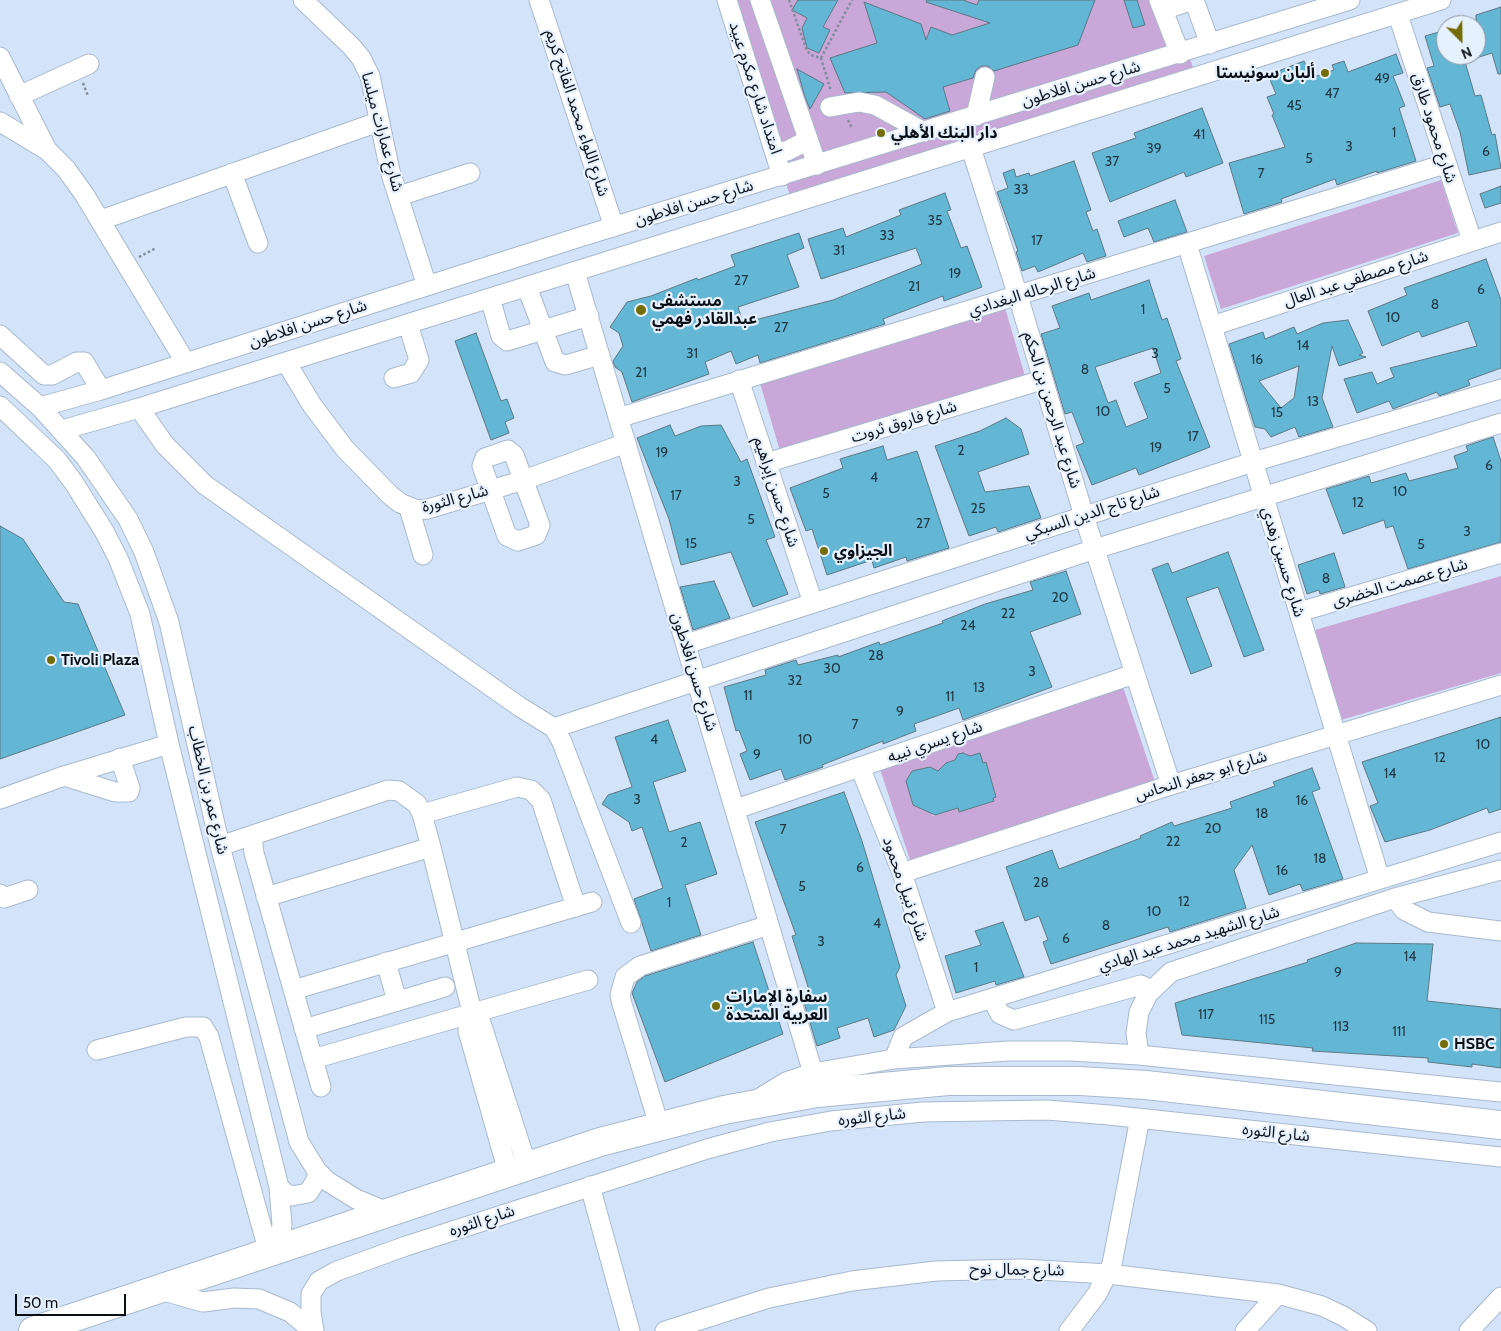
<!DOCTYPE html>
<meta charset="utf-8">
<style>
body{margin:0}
#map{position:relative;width:1501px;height:1331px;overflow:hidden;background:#d3e4fa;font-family:Cabin,sans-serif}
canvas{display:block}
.north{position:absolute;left:1436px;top:15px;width:50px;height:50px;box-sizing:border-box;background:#e6f1fe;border:1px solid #8e97a1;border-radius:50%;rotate:157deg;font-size:14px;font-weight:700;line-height:20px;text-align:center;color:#0a0f16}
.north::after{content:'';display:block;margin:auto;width:18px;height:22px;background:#746c07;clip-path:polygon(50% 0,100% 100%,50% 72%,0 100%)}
.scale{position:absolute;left:15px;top:1294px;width:111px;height:22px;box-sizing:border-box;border:2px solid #0a0f16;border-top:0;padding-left:6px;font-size:15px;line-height:18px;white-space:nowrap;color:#0a0f16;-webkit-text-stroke:4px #e6f1fe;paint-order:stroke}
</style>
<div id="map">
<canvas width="1501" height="1331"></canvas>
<div class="north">N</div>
<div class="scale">50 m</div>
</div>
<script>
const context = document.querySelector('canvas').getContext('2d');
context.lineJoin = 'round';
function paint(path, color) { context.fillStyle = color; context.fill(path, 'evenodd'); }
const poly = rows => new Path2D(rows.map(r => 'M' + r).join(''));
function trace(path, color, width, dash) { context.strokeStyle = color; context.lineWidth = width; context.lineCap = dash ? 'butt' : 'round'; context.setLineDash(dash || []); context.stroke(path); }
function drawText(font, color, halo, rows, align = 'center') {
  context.font = font + ' Cabin,"Noto Sans Arabic",sans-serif'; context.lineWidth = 4.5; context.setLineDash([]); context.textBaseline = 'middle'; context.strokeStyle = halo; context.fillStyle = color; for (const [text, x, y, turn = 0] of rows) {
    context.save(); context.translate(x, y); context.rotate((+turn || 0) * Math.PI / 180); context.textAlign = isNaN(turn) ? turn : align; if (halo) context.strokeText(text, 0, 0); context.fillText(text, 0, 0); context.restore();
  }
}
paint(poly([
 [730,0,1168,0,1194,70,790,196],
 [1441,180,1458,233,1221,309,1204,256],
 [1005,308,1025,376,780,451,760,383],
 [1501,576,1501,673,1341,720,1315,630],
 [1122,684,1155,782,911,863,879,766],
 [963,753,983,763,986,762,996,797,993,798,994,801,960,812,958,808,933,816,930,809,926,811,913,805,906,781,912,771,930,767,938,771,946,763,955,760,958,754]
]), '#c9a7d8');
const building = poly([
 [798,0,838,0,823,27,830,30,819,53,807,48,802,28,807,18,792,10,798,0],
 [927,0,963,0,977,5,979,0,1095,0,1078,45,994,71,988,66,981,66,976,70,973,78,943,87,950,111,925,119,886,92,845,93,830,58,877,43,864,2,921,24,926,40,931,27,952,35,990,23,926,2,927,0],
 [1124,0,1137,0,1145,25,1133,28,1124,0],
 [1501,7,1501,74,1498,74,1492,53,1476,58,1476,15,1501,7],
 [1446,30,1446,55,1463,55,1475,96,1481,95,1492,135,1495,134,1501,168,1469,175,1460,132,1450,104,1440,107,1427,68,1434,66,1425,36,1446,30],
 [1396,54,1403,73,1393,76,1405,106,1399,108,1416,161,1377,173,1377,171,1337,185,1335,179,1281,199,1282,202,1244,214,1229,163,1285,147,1272,115,1274,114,1267,97,1276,94,1268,75,1304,61,1311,78,1334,70,1332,65,1344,61,1348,72,1396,54],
 [797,69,824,84,810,109,805,97,797,69],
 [1202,108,1223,163,1186,177,1184,172,1110,202,1092,153,1136,138,1134,133,1202,108],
 [1074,161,1091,210,1086,212,1093,231,1097,229,1106,256,1087,262,1083,253,1038,272,1035,266,1022,271,1016,252,1018,251,997,192,1008,188,1003,173,1014,169,1016,177,1029,173,1030,176,1074,161],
 [1501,186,1501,203,1485,208,1480,194,1501,186],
 [945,193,951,210,947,211,961,248,967,246,982,287,944,301,943,296,883,319,885,324,760,363,758,355,736,364,731,351,705,362,709,374,632,402,622,372,615,367,613,361,623,346,619,333,610,327,627,302,651,296,697,278,698,280,735,266,731,255,799,233,804,248,787,255,799,287,738,307,743,323,833,300,922,264,916,248,821,279,808,239,843,228,846,237,901,215,899,210,945,193],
 [1175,200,1187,232,1154,242,1148,228,1124,237,1118,221,1175,200],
 [1486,259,1501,300,1501,368,1468,380,1470,385,1448,393,1439,396,1437,392,1393,409,1389,401,1357,413,1344,379,1372,372,1377,384,1394,377,1390,368,1477,346,1468,321,1422,337,1419,331,1382,346,1368,311,1407,295,1404,288,1486,259],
 [1149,280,1162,320,1167,318,1181,359,1176,361,1210,447,1139,475,1136,468,1092,485,1076,446,1084,443,1072,412,1065,414,1041,334,1060,328,1052,306,1089,293,1091,300,1149,280],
 [1153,348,1161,373,1134,383,1148,418,1126,427,1116,400,1108,403,1095,367,1153,348],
 [1348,320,1363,353,1359,355,1366,357,1339,366,1332,346,1322,398,1333,427,1299,437,1295,427,1271,437,1265,429,1255,427,1229,344,1263,332,1265,339,1294,327,1297,334,1323,323,1348,320],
 [1299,366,1294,398,1281,408,1259,381,1299,366],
 [476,333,501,401,507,399,514,418,505,422,509,433,491,440,455,341,476,333],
 [1006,418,1021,429,1029,454,978,472,985,492,1029,486,1041,518,998,532,996,527,969,536,935,446,980,431,1006,418],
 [670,425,675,436,701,426,721,425,741,462,747,459,775,537,766,540,788,594,753,607,731,552,681,565,669,519,637,438,670,425],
 [1493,437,1501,461,1501,542,1408,569,1393,526,1386,528,1384,520,1343,534,1326,489,1369,476,1371,483,1406,473,1409,481,1458,468,1454,456,1468,451,1466,446,1493,437],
 [883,446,887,460,917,451,949,548,907,561,906,557,874,568,872,560,827,575,812,529,806,531,790,488,843,468,840,459,883,446],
 [0,526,23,539,64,602,78,604,125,715,0,759,0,526],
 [1228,552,1264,650,1244,657,1218,587,1186,598,1212,666,1191,674,1152,569,1168,563,1172,573,1228,552],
 [1334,553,1345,587,1320,594,1319,590,1307,594,1298,565,1334,553],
 [1066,571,1081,614,1030,632,1052,687,963,720,959,708,914,724,916,731,883,744,883,741,822,765,823,767,785,780,781,769,750,780,740,754,747,751,739,730,736,731,724,687,766,675,765,670,796,660,798,665,838,655,838,657,879,642,880,645,943,623,942,621,985,604,1033,590,1030,582,1066,571],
 [714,581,730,618,693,630,680,587,714,581],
 [1501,717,1501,809,1489,813,1487,808,1430,830,1385,842,1370,806,1378,803,1362,762,1501,717],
 [668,720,686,771,653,782,669,832,700,822,717,874,685,885,701,935,651,951,634,899,663,888,642,827,632,831,629,822,602,804,608,795,632,787,615,737,668,720],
 [963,753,970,756,980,753,983,763,986,762,996,797,993,798,994,801,959,812,958,808,935,815,913,805,906,781,912,771,930,767,938,771,946,763,955,760,958,754,963,753],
 [1312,768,1320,789,1312,792,1343,879,1303,891,1300,884,1269,895,1252,845,1234,870,1246,908,1170,932,1168,927,1051,964,1043,942,1048,940,1039,916,1025,921,1006,867,1052,850,1059,869,1141,838,1140,836,1172,822,1174,826,1232,808,1230,802,1275,786,1273,782,1312,768],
 [844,792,862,841,900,967,896,975,906,1006,894,1030,874,1037,868,1018,837,1028,840,1038,817,1046,802,996,810,993,792,936,796,935,755,822,844,792],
 [1003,922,1024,977,996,985,995,981,956,993,945,956,981,945,975,931,1003,922],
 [753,942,783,1034,665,1082,632,993,637,982,645,976,753,942],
 [1356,943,1433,944,1427,1001,1501,1009,1501,1068,1472,1064,1472,1067,1428,1062,1428,1058,1312,1051,1313,1048,1182,1035,1175,1003,1308,962,1307,960,1356,943]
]);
paint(building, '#64b6d5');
trace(building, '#5d7883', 1);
const minor = poly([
 [303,0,352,47,361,58,370,76,390,171,427,286],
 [539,0,614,227],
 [727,0,782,176],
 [760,0,817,165],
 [1159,0,1180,54],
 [1194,0,1210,44],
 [1163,10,1193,0],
 [1398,15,1472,241],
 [0,57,47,150],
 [19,96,89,64],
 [830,107,859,102,875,105,924,132],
 [976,116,985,77],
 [0,122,47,150,66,169,84,194,186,363],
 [971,148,1018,296,1084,516,1171,785],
 [775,152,787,151,808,140],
 [232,173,258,243],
 [399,196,470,173],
 [101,220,378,122],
 [1187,244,1380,879],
 [575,272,813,1073],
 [527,287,555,362,566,365,600,355],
 [490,298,501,336,507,341,589,316],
 [1212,326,1501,232],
 [0,335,44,375,52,375,77,362,84,362,101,390],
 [286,362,312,405,345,449,390,495,400,503,417,510,428,509,524,480,626,443],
 [0,372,40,407,86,458,128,519,144,552,169,622,220,846,299,1142,317,1171,327,1181,356,1199,387,1212],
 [394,378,411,373,419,360,408,324],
 [739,380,813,603],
 [0,406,57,460,74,483,104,531,118,558,140,614,169,744,279,1187,282,1225,278,1250],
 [40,407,101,390,580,237,1350,0],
 [139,408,165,445,205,485,520,707,554,728,562,742,631,923],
 [618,418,1445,164],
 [62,430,139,408,1441,0],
 [508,450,514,455,540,525,536,535,518,541,507,536,482,466,485,458,508,450],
 [766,463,1042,380],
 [409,508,423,555],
 [1299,612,1501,553],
 [686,644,1253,462,1501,389],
 [554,728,1095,549,1501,423],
 [860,767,902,873,947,1012],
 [64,776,115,792,129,792,130,788,120,758],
 [0,799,64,776,169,744],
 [736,809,1134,674],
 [422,814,517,787,531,790,541,800,576,907],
 [252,836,254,853,321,1087],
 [220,846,388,790,399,791,417,804,422,814,431,847,472,1012,481,1023,527,1166],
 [902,873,1171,785,1501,685],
 [0,894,4,898,28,890],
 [266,897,431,847],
 [1395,898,1404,910,1428,922,1501,931],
 [386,962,397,1001],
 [293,990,592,902],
 [993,1000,1000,1014,1014,1020,1141,985,1145,987,1148,994],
 [472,1012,468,1031,508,1172],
 [304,1029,445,987],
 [97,1050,186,1027,203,1027,209,1037,269,1253],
 [1139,1055,1136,1033,1139,1012,1148,994,1171,972,1395,898,1501,870],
 [313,1059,588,980],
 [894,1059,903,1037,947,1012,1501,842],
 [755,1101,786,1082,813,1073,894,1059,1008,1051,1070,1051,1139,1055,1501,1092],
 [659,1125,622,1004,620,995,625,977,640,966,769,925],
 [590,1186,630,1331],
 [279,1187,285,1193,292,1196,308,1193,317,1179,317,1171],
 [160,1290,203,1302,234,1298,259,1299,290,1312,313,1331],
 [314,1331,311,1312,311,1294,319,1281,337,1271,406,1246,707,1149,770,1132,831,1121,923,1112,1047,1110,1109,1115,1501,1157],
 [665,1331,769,1298,852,1281,936,1271,1022,1269,1108,1274,1278,1294,1322,1306,1343,1316,1367,1331],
 [1069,1331,1097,1294,1112,1264,1140,1118],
 [1245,1331,1278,1294],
 [1469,1331,1501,1297]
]);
const highway = poly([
 [33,1331,600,1142,724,1110,817,1093,948,1081,1080,1081,1146,1085,1501,1125]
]);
trace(minor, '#a8b9ce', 21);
trace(highway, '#a8b9ce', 30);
trace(poly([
 [789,0,807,51,811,55,821,58,831,91],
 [821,58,852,0],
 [83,83,88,96],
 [848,120,852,128],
 [139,257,156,248]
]), '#808c9c', 2.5, [2.5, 2.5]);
trace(minor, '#fff', 19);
trace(highway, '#fff', 28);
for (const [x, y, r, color] of [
 [1325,73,5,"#746c07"],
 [881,133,5,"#746c07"],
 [641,310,6,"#746c07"],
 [824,551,5,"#746c07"],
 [51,660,5,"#746c07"],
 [716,1006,5,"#746c07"],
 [1444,1044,5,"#746c07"]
]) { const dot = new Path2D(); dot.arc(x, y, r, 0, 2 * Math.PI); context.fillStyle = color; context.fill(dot); trace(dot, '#e6f1fe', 2); }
drawText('14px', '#203946', null, [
 ["49",1382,79],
 ["47",1332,94],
 ["45",1294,106],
 ["1",1394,133],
 ["41",1199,135],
 ["3",1349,147],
 ["39",1154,149],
 ["6",1486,152],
 ["5",1309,159],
 ["37",1112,162],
 ["7",1261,174],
 ["33",1021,190],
 ["35",935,221],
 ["33",887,236],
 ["17",1037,241],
 ["31",839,251],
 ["19",955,274],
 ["27",741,281],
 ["21",914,287],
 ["6",1481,290],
 ["8",1435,305],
 ["1",1143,310],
 ["10",1393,318],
 ["27",781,328],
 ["14",1303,346],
 ["31",692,354],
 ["3",1155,354],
 ["16",1257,360],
 ["8",1085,370],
 ["21",641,373],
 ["5",1167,389],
 ["13",1313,402],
 ["10",1103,412],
 ["15",1277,413],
 ["17",1193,437],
 ["19",1156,448],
 ["2",961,451],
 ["19",662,453],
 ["6",1489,466],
 ["4",874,478],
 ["3",737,482],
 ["10",1400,492],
 ["5",826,494],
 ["17",676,496],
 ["12",1358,503],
 ["25",978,509],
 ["5",751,520],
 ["27",923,524],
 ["3",1467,532],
 ["15",691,544],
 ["5",1421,545],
 ["8",1326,579],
 ["20",1060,598],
 ["22",1008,614],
 ["24",968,626],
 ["28",876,656],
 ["30",832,669],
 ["3",1032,672],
 ["32",795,681],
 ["13",979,688],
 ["11",748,696],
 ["11",950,697],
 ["9",900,712],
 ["7",855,725],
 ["4",654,740],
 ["10",805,740],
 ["10",1483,745],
 ["9",757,755],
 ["12",1440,758],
 ["14",1390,774],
 ["3",637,800],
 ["16",1302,801],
 ["18",1262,814],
 ["20",1213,829],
 ["7",783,830],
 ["22",1173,842],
 ["2",684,843],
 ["18",1320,859],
 ["6",860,868],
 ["16",1282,871],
 ["28",1041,883],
 ["5",802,887],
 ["12",1184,902],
 ["1",669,903],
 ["10",1154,912],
 ["4",877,924],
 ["8",1106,926],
 ["6",1066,939],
 ["3",821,942],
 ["14",1410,957],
 ["1",976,968],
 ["9",1338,973],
 ["117",1206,1015],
 ["115",1267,1020],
 ["113",1341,1027],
 ["111",1399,1032]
]);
drawText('bold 16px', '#0a0f16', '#e6f1fe', [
 ["ألبان سونيستا",1315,73,"right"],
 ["دار البنك الأهلي",891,133],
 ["مستشفى",652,301],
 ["عبدالقادر فهمي",652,319],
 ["الجيزاوي",834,551],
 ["Tivoli Plaza",61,660],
 ["سفارة الإمارات",726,997],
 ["العربية المتحدة",726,1015],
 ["HSBC",1454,1044]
], 'left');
drawText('16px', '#0a0f16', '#e6f1fe', [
 ["شارع حسن افلاطون",1081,84,-17],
 ["امتداد شارع مكرم عبيد",755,88,72],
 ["شارع اللواء محمد الفاتح كريم",577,113,72],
 ["شارع محمود طارق",1434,128,72],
 ["شارع عمارات ميلسا",382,132,75],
 ["شارع حسن افلاطون",694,203,-17],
 ["شارع مصطفي عبد العال",1356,279,-18],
 ["شارع الرحاله البغدادي",1032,292,-17],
 ["شارع حسن افلاطون",308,324,-18],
 ["شارع عبد الرحمن بن الحكم",1052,410,73],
 ["شارع فاروق ثروت",904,422,-17],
 ["شارع حسن إبراهيم",776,492,72],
 ["شارع الثورة",455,499,-15],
 ["شارع تاج الدين السبكي",1092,513,-18],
 ["شارع حسين زهدي",1283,562,73],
 ["شارع عصمت الخضرى",1400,583,-16],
 ["شارع حسن افلاطون",694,672,73],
 ["شارع يسري نبيه",935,742,-19],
 ["شارع ابو جعفر النحاس",1201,776,-17],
 ["شارع عمر بن الخطاب",208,790,77],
 ["شارع نبيل محمود",905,889,71],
 ["شارع الشهيد محمد عبد الهادي",1189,939,-17],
 ["شارع الثوره",872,1117,-6],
 ["شارع الثوره",1276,1133,6],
 ["شارع الثوره",482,1221,-18],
 ["شارع جمال نوح",1017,1270,1]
]);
</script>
